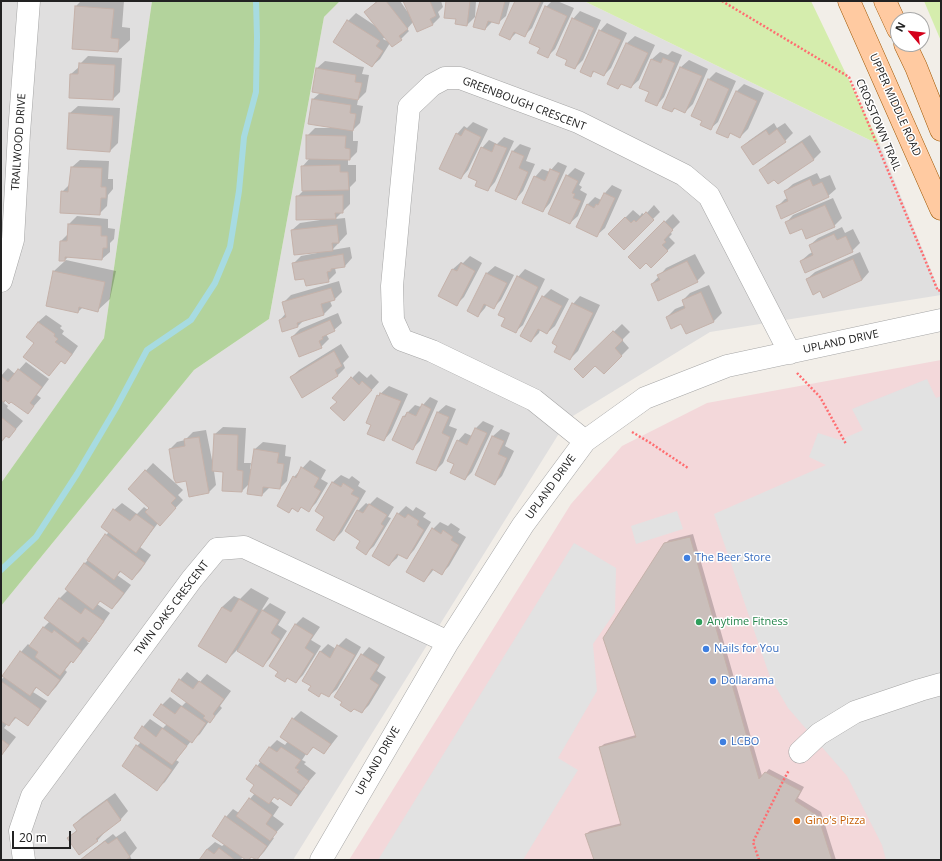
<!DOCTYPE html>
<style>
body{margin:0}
#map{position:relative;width:942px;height:861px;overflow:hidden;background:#f2eee8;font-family:"Open Sans",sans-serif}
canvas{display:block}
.frame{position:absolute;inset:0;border:2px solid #222;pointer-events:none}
.north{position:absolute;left:890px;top:12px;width:40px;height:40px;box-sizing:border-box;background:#fff;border:1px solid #a7a7a7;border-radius:50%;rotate:298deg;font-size:11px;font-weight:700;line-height:16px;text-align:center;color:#222}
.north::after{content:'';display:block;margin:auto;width:14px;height:18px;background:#d4001a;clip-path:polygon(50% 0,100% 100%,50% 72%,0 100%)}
.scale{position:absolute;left:12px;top:831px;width:59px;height:18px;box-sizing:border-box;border:2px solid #222;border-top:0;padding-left:5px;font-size:12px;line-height:14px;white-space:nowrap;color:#222;-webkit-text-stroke:3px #fff;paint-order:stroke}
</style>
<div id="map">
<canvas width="942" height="861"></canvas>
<div class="frame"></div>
<div class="north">N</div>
<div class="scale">20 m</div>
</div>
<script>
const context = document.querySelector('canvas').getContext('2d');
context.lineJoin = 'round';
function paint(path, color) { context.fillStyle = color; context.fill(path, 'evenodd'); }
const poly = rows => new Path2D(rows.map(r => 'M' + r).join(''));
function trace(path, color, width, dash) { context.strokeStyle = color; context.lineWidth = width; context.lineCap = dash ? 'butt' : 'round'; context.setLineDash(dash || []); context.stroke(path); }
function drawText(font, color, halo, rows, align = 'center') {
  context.font = font + ' "Open Sans",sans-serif'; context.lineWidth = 3; context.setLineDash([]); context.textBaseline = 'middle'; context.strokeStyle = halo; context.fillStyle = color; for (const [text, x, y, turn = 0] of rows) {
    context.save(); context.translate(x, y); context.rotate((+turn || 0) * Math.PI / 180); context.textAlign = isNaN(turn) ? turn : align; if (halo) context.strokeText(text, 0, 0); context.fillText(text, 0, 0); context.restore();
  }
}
paint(poly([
 [1,1,152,1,104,338,1,483],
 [340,1,584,1,880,145,941,295,710,332,568,419,293,860,1,860,1,606,194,370,269,319,324,17]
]), '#e0dfdf');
paint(poly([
 [941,360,941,860,349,860,571,504,622,446,707,403]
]), '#f3d8da');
paint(poly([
 [584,1,811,1,880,145],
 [924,1,941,1,941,41]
]), '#d5edad');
paint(poly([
 [152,1,340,1,324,17,269,319,194,370,1,606,1,483,104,338]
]), '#b3d39c');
paint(poly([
 [927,379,936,398,941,396,941,860,886,860,882,845,847,776,788,708,770,677,714,514,826,465,809,457,818,433,840,440,863,430,852,409],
 [677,511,683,529,636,544,631,526],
 [574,543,616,568,615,612,593,644,597,691,558,758,578,770,523,860,378,860]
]), '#e2e2e2');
paint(poly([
 [81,1,124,1,122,27,130,28,130,40,118,51,76,6],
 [377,1,400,1,407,11,408,10,404,1,441,1,443,7,438,12,440,17,433,24,417,31,413,22,407,29,409,31,401,39,393,46,390,43,380,59,372,66,334,42,348,21,356,13,377,27,365,12],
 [385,36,389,42,383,39],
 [447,1,476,1,475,17,467,25,457,18],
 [481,1,510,1,506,16,498,23,492,22,485,29],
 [516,1,544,1,532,28,524,36,517,32,510,39],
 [552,1,557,1,574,8,555,49,548,56,541,47,546,7],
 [580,11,601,20,583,60,575,68,573,19],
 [607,23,627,33,611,68,604,75,595,71,591,75,600,31],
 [635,36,655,45,639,80,631,87,622,83,618,88,609,83,627,43],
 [672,51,682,55,664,97,657,105,650,92,640,87,652,59,660,52,668,55],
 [88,56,122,58,120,92,113,99,71,74,79,67,80,67,80,64],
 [689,60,708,69,693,104,685,112,676,108,672,111,663,107,681,67],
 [325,61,364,67,362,74,369,75,366,92,358,100,357,105,363,106,360,123,353,130,353,141,358,141,357,152,350,159,348,159,348,165,356,165,356,181,350,187,350,204,335,219,345,218,347,234,332,250,350,247,352,258,345,266,335,268,336,273,328,281,305,278,293,264,301,256,317,253,317,251,292,230,300,223,320,220,320,219,297,197,303,191,302,167,310,158,307,136,315,128,334,128,334,127,309,123,313,99,320,93,317,68],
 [716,72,736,81,718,122,710,129,708,80],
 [744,84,764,93,748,129,740,137,731,133,727,136,736,92],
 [78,106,120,108,118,143,110,151,70,113],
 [473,122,488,129,468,170,461,178,457,134,464,126,467,128],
 [774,123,777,128,785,123,793,133,785,141,742,147,750,140],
 [810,135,821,152,813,160,775,178,761,170,768,163],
 [504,137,514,141,495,182,488,190,482,148,489,140,497,144],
 [520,144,531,148,526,161,535,164,523,191,516,199,513,151],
 [80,160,109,161,108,179,113,179,113,189,108,195,107,206,99,214,62,192,70,184,72,167],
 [558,162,567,166,550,203,543,211,535,177,542,169,550,172,551,170],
 [575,168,585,173,579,185,582,187,580,190,587,194,578,216,570,223,567,176],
 [817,173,820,179,830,175,836,189,828,196,777,207,785,199,788,198,785,191,793,184],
 [612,185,622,190,605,228,597,235,587,205,595,197,601,200,605,193],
 [833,198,842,218,834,226,802,228,786,223,793,215],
 [654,205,660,212,624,248,609,234,633,210,640,216,642,213,645,215],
 [673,214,680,222,670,232,672,234,669,237,675,243,651,267,647,262,629,257],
 [77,216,108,219,108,228,115,229,114,239,110,243,110,252,102,259,68,257,65,260,60,260,61,241,68,234,69,224],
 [842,227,845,233,853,229,860,243,852,251,801,261,809,254,813,252,810,245,818,238],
 [860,252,869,272,862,280,821,290,807,279,815,272],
 [695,254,705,273,697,281,652,284,666,268],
 [470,256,482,263,464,297,456,305,439,296,453,269,461,262,463,263],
 [66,260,116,271,110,299,98,310,83,307,78,312,54,271],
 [495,266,514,275,501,300,493,308,487,304,485,308,478,316,468,311,487,273],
 [525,269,545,279,523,325,515,332,506,318,518,277],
 [339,281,342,292,334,300,330,301,332,306,324,314,304,320,298,326,280,320,286,313,283,303,291,295],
 [709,285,722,313,714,321,686,333,682,323,667,317,675,309,685,305,683,300,690,293],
 [551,289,569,299,555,326,547,333,540,330,539,333,531,341,543,297],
 [580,296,600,305,578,351,570,359,573,304],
 [338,313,342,323,334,330,326,334,329,339,321,347,292,337,300,329],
 [46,315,62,326,60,328,64,331,62,334,78,346,72,355,65,362,62,360,49,375,35,343,27,337,38,322],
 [622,324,630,332,622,340,629,348,604,373,595,365,575,369],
 [341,344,349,357,343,363,345,368,338,375,302,396,291,377,299,370],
 [26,362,49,379,37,395,41,398,28,413,11,401,6,400,4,403,8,406,7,408,23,421,9,437,7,435,1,443,1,376,8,368,15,374],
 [359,371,367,378,371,374,379,382,352,412,338,402,352,378],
 [389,386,408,394,391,432,384,440,372,424,378,396],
 [430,397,438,401,420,441,412,449,403,417,415,405,421,407,423,405],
 [446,405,456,409,449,426,457,429,443,463,436,470,417,462,438,412],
 [483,421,494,426,472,472,465,479,458,441,465,433,472,436,476,428],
 [223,427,246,428,244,463,251,463,250,469,252,469,255,449,263,442,286,445,285,456,291,457,287,481,280,488,270,487,262,495,250,483,242,491,224,471,214,471,216,485,209,492,187,480,170,449,177,442,185,440,193,432,206,430,213,465,215,434],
 [501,429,510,433,505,446,514,451,502,476,495,483,493,436],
 [310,460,326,470,321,479,328,483,316,503,309,510,302,507,298,510,293,508,289,512,294,477],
 [153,463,183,490,178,495,183,500,167,517,158,523,140,547,151,555,140,571,132,579,122,571,117,575,131,585,119,601,112,608,101,600,97,604,110,613,96,633,87,642,89,643,80,654,73,662,72,661,65,670,67,672,56,687,48,695,37,687,33,692,47,701,35,717,27,725,17,717,9,725,7,724,4,728,16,737,1,756,1,680,4,677,21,652,28,644,30,646,44,627,50,621,45,618,60,598,68,590,84,564,88,560,106,535,109,532,114,510,122,503,137,514,144,507,148,510,150,508,129,489],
 [341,475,349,479,352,476,360,482,358,486,366,491,342,532,334,540,325,516,316,511,333,482],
 [377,497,394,507,388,517,391,518,374,546,366,553,358,511,366,503,369,505],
 [406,506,413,511,416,507,426,513,423,517,431,522,414,550,407,558,399,554,397,558,389,565,398,514],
 [440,522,448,526,451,523,460,529,458,532,466,537,449,566,442,573,434,569,431,573,424,581,433,529],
 [693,534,762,776,763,776,769,769,804,787,798,798,821,812,836,860,595,860,586,834,590,831,622,823,600,748,604,744,636,735,665,544,669,540],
 [251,588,269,598,261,611,262,611,270,603,286,612,278,625,287,631,270,658,263,666,237,650,225,662,199,646,222,607,234,596,240,599],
 [303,617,320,627,311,640,321,646,303,675,296,682,288,677,285,681,279,672,270,666,296,624],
 [346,638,361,647,337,689,329,696,322,692,319,695,312,685,320,652,328,644,336,649,338,646],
 [369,647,385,657,377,671,386,677,369,705,362,712,362,655],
 [187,672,200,682,207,674,231,691,220,706,222,708,217,714,210,722,209,721,200,734,192,741,191,741,176,760,179,762,165,782,157,789,137,746,141,742,143,727,150,719,163,728,167,724,154,715,162,705,170,697,182,706,187,701,180,680],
 [301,711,338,736,331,745,324,753,314,747,306,754,302,760,306,762,304,764,316,773,304,787,305,787,298,797,291,805,280,797,275,796,271,801,279,807,273,816,284,824,272,837,274,838,264,852,257,859,252,856,247,860,243,857,240,860,200,860,207,849,215,842,222,846,225,844,226,817,233,809,239,813,250,799,255,793,255,785,248,779,261,761,260,761,270,747,277,740,285,745,288,741,281,737,293,719],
 [115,793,128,811,121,819,104,832,104,833,97,841,68,838,78,829,74,825,82,817],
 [125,831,137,848,130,856,132,860,81,860,86,855,113,834,116,837]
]), '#0003');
trace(poly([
 [1,570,36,537,77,474,116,408,147,350,191,320,215,283,230,247,239,191,244,137,256,92,257,37,256,1]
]), '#a7dbe1', 6);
const building = poly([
 [378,1,386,1,408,29,399,36,402,40,392,47,364,12,378,1],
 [403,1,430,1,436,16,430,19,433,25,417,32,403,1],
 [446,1,470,1,467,26,455,24,456,19,444,18,446,1],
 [480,1,505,1,499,24,488,21,485,30,473,27,480,1],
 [515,1,541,1,525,37,514,32,510,40,499,35,515,1],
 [75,6,114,9,111,38,119,39,118,52,72,49,75,6],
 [545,6,567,16,548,58,537,53,540,48,529,43,545,6],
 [572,18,594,28,575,69,565,65,567,60,556,55,572,18],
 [347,20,380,41,376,46,383,51,372,67,333,42,347,20],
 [599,30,621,40,604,76,593,71,591,77,580,72,599,30],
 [626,43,648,53,631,88,621,84,618,89,607,84,626,43],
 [663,58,675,63,657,106,645,101,649,92,639,88,651,59,661,63,663,58],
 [79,63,115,65,113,100,69,98,70,74,78,74,79,63],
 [680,67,702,76,685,113,674,108,672,112,662,108,680,67],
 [316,68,356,75,355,82,362,83,358,100,312,92,316,68],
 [708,79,729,89,711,130,700,125,702,121,691,116,708,79],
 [736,91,757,101,740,138,730,133,728,138,716,133,736,91],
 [312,99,351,105,350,113,356,114,353,131,308,124,312,99],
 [69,113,113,116,110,152,67,149,69,113],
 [465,129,481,137,461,179,439,169,456,133,461,136,465,129],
 [777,129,786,142,753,165,741,147,766,130,769,135,777,129],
 [306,135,346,136,345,148,350,149,350,160,306,159,306,135],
 [802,142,814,160,778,184,774,180,768,184,759,170,802,142],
 [495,144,507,148,488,191,475,186,477,181,468,177,481,147,492,152,495,144],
 [512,151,524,156,519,168,528,172,516,200,495,191,512,151],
 [340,165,340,172,348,172,349,190,302,191,301,166,340,165],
 [71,167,102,168,101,187,106,187,106,198,101,198,100,215,60,213,61,191,68,192,71,167],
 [550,169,560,173,543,212,522,203,534,176,545,181,550,169],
 [566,175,578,181,572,193,575,194,573,198,581,201,570,224,548,214,566,175],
 [810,179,813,186,822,182,829,197,781,219,776,206,788,201,784,191,810,179],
 [604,193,615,198,597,237,576,227,587,204,594,208,596,204,598,205,604,193],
 [343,195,343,213,335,213,336,219,296,220,296,196,343,195],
 [825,205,835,227,806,239,802,229,790,234,785,222,825,205],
 [646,212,654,220,624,250,608,234,625,217,631,223,634,220,636,222,646,212],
 [664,221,673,230,664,240,666,242,662,245,668,251,651,268,646,263,640,269,628,257,664,221],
 [68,224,101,226,101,236,107,236,107,248,103,248,102,260,65,257,65,261,59,261,60,241,67,241,68,224],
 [337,225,339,243,332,243,333,251,294,255,291,230,337,225],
 [834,234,837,240,846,236,853,252,805,273,800,261,813,255,809,245,834,234],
 [343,254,345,267,331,269,331,271,327,272,329,282,306,286,304,279,295,280,292,263,343,254],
 [853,259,862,280,823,298,820,291,813,295,806,279,853,259],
 [687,261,698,282,658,301,651,284,660,280,657,275,687,261],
 [461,263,475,271,457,306,438,296,452,269,457,271,461,263],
 [53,271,105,282,98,312,79,307,78,313,46,306,53,271],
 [486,273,507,283,494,309,484,304,478,317,467,311,486,273],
 [517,276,538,287,516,333,501,326,505,318,498,315,517,276],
 [331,288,335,300,321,304,324,315,297,323,298,327,282,332,279,320,286,317,282,302,331,288],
 [701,292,714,322,686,334,681,324,671,329,666,317,685,308,682,300,701,292],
 [542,296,562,306,547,334,538,329,531,342,520,336,542,296],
 [572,303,593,313,570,360,554,352,557,346,552,343,572,303],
 [330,320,335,331,322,337,323,339,319,341,322,348,299,357,291,337,330,320],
 [38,322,55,334,54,336,58,339,55,342,72,354,65,364,61,361,49,376,23,357,34,343,26,337,38,322],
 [613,331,623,340,615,348,622,356,604,374,595,366,583,378,574,369,613,331],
 [334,351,342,366,335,370,338,376,302,398,290,377,334,351],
 [18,369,42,387,30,403,34,406,28,414,11,402,9,404,5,400,4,402,1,400,1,376,8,382,18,369],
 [351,377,359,385,362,381,372,390,344,421,330,408,337,402,332,398,351,377],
 [380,393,401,401,384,441,367,434,371,425,366,423,377,395,379,396,380,393],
 [422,404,431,409,413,450,392,440,403,416,405,417,407,412,416,416,422,404],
 [437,412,449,417,442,433,450,437,436,471,416,463,437,412],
 [1,417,16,429,9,438,6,436,1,442,1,417],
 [475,428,487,433,465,480,450,473,454,464,447,461,457,440,467,445,475,428],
 [214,434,238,435,237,470,243,471,242,492,222,491,223,472,212,471,214,434],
 [492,436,504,441,498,454,507,458,495,485,475,475,492,436],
 [199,437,209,493,189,497,186,481,176,483,174,479,169,449,185,446,184,439,199,437],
 [254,449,279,453,277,463,284,464,280,489,263,487,262,496,247,494,254,449],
 [301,467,319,478,314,487,321,491,309,512,301,507,298,512,292,508,289,513,277,506,293,476,296,478,301,467],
 [145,470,176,498,171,503,176,508,160,526,145,512,149,508,128,489,145,470],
 [332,482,341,487,343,483,354,490,351,494,359,498,334,541,316,530,324,517,315,511,332,482],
 [369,504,387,515,381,524,384,526,366,555,356,548,360,541,345,531,357,510,363,513,369,504],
 [113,509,130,521,136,514,154,527,136,553,101,527,113,509],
 [397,513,405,518,408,514,419,521,417,525,424,530,407,559,397,554,389,566,372,556,397,513],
 [432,528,441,534,443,530,453,537,451,540,459,545,442,575,432,569,424,582,406,572,432,528],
 [105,534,145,563,132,580,120,571,114,580,87,560,105,534],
 [690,537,759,779,765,772,801,791,795,801,818,816,832,860,594,860,585,834,621,825,599,747,636,737,603,638,664,543,690,537],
 [84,563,124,593,112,609,100,601,93,610,65,589,84,563],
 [59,598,81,614,85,608,104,621,89,642,83,637,78,643,44,618,59,598],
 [239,599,258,610,226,663,198,646,222,607,231,612,239,599],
 [262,610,279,620,271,633,280,639,263,667,237,651,262,610],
 [295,624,313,635,305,648,314,654,296,683,287,678,285,682,275,676,278,672,269,666,295,624],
 [43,627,52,633,54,630,82,651,73,663,71,661,60,676,35,657,38,652,29,646,43,627],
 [337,645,355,655,329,697,321,693,319,697,308,690,311,686,302,681,320,651,330,658,337,645],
 [20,651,60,680,48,696,36,687,30,696,2,676,20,651],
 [361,654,379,665,370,679,379,685,362,713,354,709,351,712,340,705,342,702,334,697,361,654],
 [179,679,193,689,199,681,224,699,213,714,215,716,210,723,203,718,205,716,171,691,179,679],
 [1,681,40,709,28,726,15,717,9,726,1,721,1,681],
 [161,704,175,714,181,706,206,723,192,743,153,715,161,704],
 [292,718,331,744,324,754,313,747,307,755,280,737,292,718],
 [142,726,156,737,162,728,187,746,172,765,134,738,142,726],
 [1,739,9,745,1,756,1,739],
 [136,745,172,770,157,791,122,766,136,745],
 [269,747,277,752,281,747,301,760,295,768,299,770,297,772,309,781,301,791,259,761,269,747],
 [256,765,298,795,291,806,279,798,278,800,274,797,269,804,250,791,254,785,246,779,256,765],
 [249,798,272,815,266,824,277,832,270,841,236,816,249,798],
 [107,800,121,820,96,839,98,841,79,855,67,838,77,831,73,825,107,800],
 [225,816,267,846,257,860,251,857,249,860,246,860,212,836,225,816],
 [117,838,130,857,126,860,80,860,105,841,108,844,117,838],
 [219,848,235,860,199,860,207,849,214,854,219,848]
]);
paint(building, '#cabfbb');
trace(building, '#c5b2aa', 1);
const minor = poly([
 [1,281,13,240,19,133,29,1],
 [585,441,534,400,432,351,402,340,393,320,392,286,400,200,409,107,432,85,445,78,460,78,578,122,684,175,709,196,790,353],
 [800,752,819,734,855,712,920,690,941,684],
 [24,860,20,831,32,796,192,579,217,549,244,547,448,642],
 [321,860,448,642,523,525,585,441,645,398,727,366,941,320]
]);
const major = poly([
 [849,1,941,209],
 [885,1,898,29],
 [905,44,916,67,941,130]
]);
trace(minor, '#a6a6a6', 23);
trace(major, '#a05700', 23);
trace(poly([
 [722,1,849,77,938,291,941,290],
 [797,373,820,397,846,444],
 [632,432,649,442,688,468],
 [759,860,753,842,783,781,789,770]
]), '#ff6d70', 2.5, [2, 2]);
trace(minor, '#fff', 22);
trace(major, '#ffcaa1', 22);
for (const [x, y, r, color] of [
 [687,558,4,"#3f7fe0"],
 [699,622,4,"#2e9e5b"],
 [706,649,4,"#3f7fe0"],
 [713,681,4,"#3f7fe0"],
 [723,742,4,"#3f7fe0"],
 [797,821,4,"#e8710a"]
]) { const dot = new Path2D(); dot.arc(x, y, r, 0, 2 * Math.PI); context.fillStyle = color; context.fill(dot); trace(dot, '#fff', 1.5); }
drawText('11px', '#222', '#fff', [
 ["GREENBOUGH CRESCENT",524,104,21],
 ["UPPER MIDDLE ROAD",895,105,66],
 ["CROSSTOWN TRAIL",878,125,67],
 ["TRAILWOOD DRIVE",19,142,-86],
 ["UPLAND DRIVE",841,342,-12],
 ["UPLAND DRIVE",551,487,-54],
 ["TWIN OAKS CRESCENT",172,608,-53],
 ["UPLAND DRIVE",378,761,-60]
]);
drawText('11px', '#366cbe', '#fff', [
 ["The Beer Store",695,558],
 ["Nails for You",714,649],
 ["Dollarama",721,681],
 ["LCBO",731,742]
], 'left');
drawText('11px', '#27864d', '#fff', [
 ["Anytime Fitness",707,622]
], 'left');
drawText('11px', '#c56008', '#fff', [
 ["Gino's Pizza",805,821]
], 'left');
</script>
